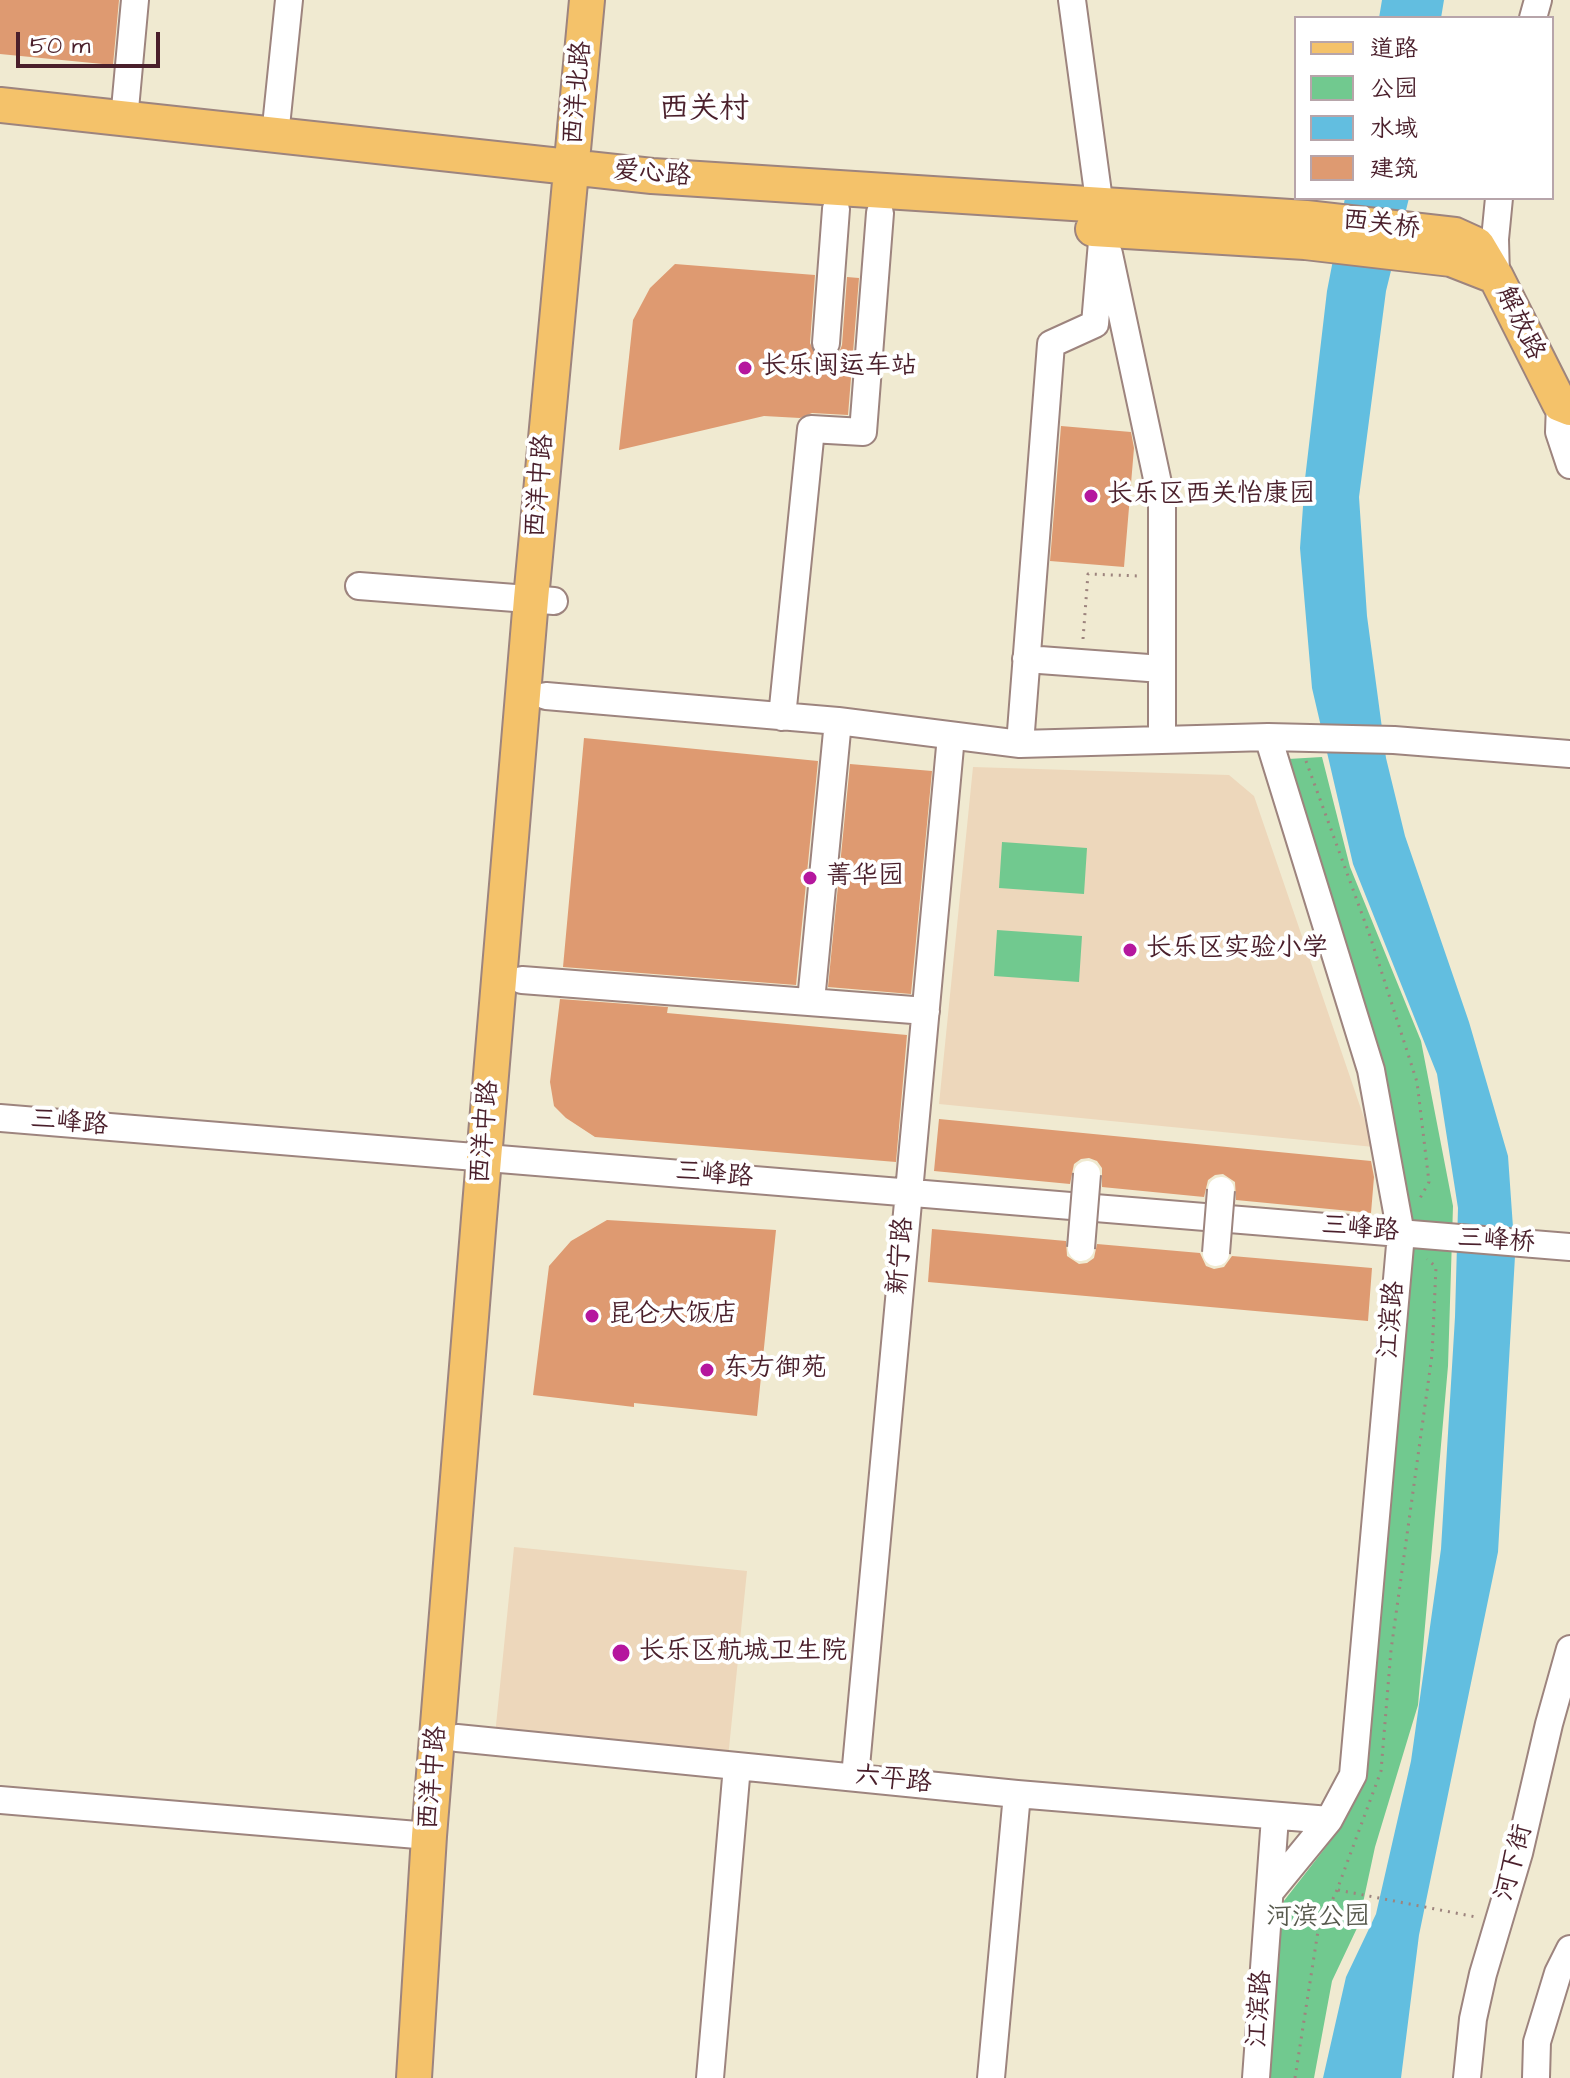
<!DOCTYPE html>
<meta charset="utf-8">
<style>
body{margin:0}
#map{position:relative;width:1570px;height:2078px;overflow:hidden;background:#f0ead1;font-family:"Architects Daughter","LXGW WenKai TC",sans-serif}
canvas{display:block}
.legend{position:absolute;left:1294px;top:16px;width:260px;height:184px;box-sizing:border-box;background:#fff;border:2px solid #b7a5aa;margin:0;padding:10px 14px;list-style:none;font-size:24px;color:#4a1f2b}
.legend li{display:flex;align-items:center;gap:16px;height:40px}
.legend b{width:40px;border:2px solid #b7a5aa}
.scale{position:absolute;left:16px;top:32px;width:144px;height:36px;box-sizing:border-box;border:4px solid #4a1f2b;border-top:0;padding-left:10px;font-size:24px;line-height:28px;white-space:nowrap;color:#4a1f2b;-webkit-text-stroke:6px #fff;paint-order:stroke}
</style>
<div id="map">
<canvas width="1570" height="2078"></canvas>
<ul class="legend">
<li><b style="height:10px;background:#f4c26a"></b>道路</li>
<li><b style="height:22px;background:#71c98f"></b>公园</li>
<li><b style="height:22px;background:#62bee0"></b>水域</li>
<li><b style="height:22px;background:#de9a71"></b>建筑</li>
</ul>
<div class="scale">50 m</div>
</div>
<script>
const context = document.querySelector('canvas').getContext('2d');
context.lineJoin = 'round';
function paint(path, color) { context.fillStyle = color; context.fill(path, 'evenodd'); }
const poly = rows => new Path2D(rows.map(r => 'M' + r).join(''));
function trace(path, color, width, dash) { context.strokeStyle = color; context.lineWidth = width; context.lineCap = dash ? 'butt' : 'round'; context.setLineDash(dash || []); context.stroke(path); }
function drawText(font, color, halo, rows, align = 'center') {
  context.font = font + ' "Architects Daughter","LXGW WenKai TC",sans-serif'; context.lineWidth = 8; context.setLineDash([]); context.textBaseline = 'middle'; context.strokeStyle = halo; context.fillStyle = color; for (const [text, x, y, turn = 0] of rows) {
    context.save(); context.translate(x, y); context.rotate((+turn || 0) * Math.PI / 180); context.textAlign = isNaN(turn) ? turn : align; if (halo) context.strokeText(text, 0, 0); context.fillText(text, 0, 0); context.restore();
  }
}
paint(poly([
 [973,767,1229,775,1254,796,1374,1147,939,1104],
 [514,1547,747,1571,728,1758,495,1735]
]), '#edd7bb');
paint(poly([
 [1322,757,1350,867,1421,1041,1453,1206,1448,1366,1418,1705,1375,1847,1358,1926,1332,1981,1314,2078,1263,2078,1280,1906,1336,1834,1365,1762,1410,1256,1288,759],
 [1002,842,1087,848,1084,894,999,888],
 [997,930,1082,936,1079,982,994,976]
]), '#71c98f');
paint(poly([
 [1382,0,1444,0,1441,18,1379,18],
 [1345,198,1409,198,1386,291,1359,497,1367,616,1386,758,1405,836,1469,1022,1508,1156,1515,1256,1498,1552,1419,1935,1401,2078,1323,2078,1346,1977,1376,1914,1411,1761,1441,1549,1455,1317,1458,1208,1437,1074,1353,864,1312,688,1300,548,1305,479,1327,291]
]), '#62bee0');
paint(poly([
 [0,0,119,0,113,65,0,54],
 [675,264,815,275,810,343,816,356,826,359,839,353,842,345,847,277,859,278,848,415,812,413,800,418,764,416,619,450,633,320,650,288],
 [1061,426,1131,432,1134,448,1124,567,1050,561],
 [584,738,818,761,796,985,563,967],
 [850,764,932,771,911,994,828,987],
 [560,999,668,1007,667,1013,907,1035,896,1162,595,1137,566,1118,554,1106,550,1082],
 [939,1119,1371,1161,1374,1177,1371,1213,1236,1200,1235,1182,1223,1174,1215,1175,1208,1180,1204,1197,1102,1187,1102,1168,1097,1161,1089,1158,1081,1159,1074,1164,1070,1184,934,1171],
 [607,1220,776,1230,757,1416,634,1403,634,1407,533,1395,549,1266,571,1241],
 [932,1229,1066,1241,1067,1256,1079,1264,1087,1263,1094,1258,1097,1244,1200,1253,1206,1266,1214,1269,1224,1267,1232,1256,1372,1268,1368,1321,928,1282]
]), '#de9a71');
const minor = poly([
 [1533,18,1538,0],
 [124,120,135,0],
 [275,136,289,0],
 [1109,254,1162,502,1162,740],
 [1496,277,1495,239,1499,198],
 [826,343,836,209],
 [1560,404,1559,432,1570,465],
 [359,586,554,601],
 [1026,659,1162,669],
 [546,696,838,721,1020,744,1268,737,1394,740,1570,754],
 [782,717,811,429,863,432,880,213],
 [1268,737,1371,1070,1401,1234,1353,1775,1329,1820,1270,1892],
 [1020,744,1051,344,1095,324,1103,230,1072,0],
 [522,980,926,1011],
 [811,1001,838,721],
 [0,1118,1570,1247],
 [457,1738,1017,1794,1329,1820],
 [855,1777,951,736],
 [0,1800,429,1836],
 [710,2078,737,1766],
 [991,2078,1017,1794],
 [1256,2078,1275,1817],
 [1467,2078,1473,2019,1483,1974,1519,1853,1549,1724,1570,1649],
 [1536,2078,1537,2042,1558,1973,1570,1949]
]);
const major = poly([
 [0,105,652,176,1306,218,1455,235,1477,245,1496,277,1560,404,1570,408],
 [1093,229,1305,242,1451,259,1492,275],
 [414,2078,429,1836,479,1218,531,599,587,0]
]);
trace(minor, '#9d847e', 30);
trace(major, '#9d847e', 38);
trace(poly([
 [1083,639,1088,574,1139,576],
 [1306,761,1370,936,1417,1082,1429,1182,1419,1200],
 [1338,1890,1476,1917],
 [1295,2078,1318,1931,1337,1890,1381,1771,1391,1650,1432,1355,1436,1267,1427,1259]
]), '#9d847e', 3, [2, 6]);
trace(minor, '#fff', 26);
trace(major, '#f4c26a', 34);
const minorBridge = poly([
 [1081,1248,1087,1174],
 [1216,1253,1221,1190]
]);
trace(minorBridge, '#9d847e', 30, []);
trace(minorBridge, '#fff', 26);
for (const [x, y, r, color] of [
 [745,368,8,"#b5179e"],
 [1091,496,8,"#b5179e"],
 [810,878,8,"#b5179e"],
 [1130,950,8,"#b5179e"],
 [592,1316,8,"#b5179e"],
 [707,1370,8,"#b5179e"],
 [621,1653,10,"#b5179e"]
]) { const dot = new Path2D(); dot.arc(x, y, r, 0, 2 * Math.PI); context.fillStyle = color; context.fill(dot); trace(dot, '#fff', 3); }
drawText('26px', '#4a1f2b', '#fff', [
 ["西洋北路",579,93,-85],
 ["爱心路",652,175,5],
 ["西关桥",1381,226,7],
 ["解放路",1519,324,64],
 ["西洋中路",541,486,-85],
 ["三峰路",69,1124,5],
 ["西洋中路",486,1132,-85],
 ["三峰路",714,1176,5],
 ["三峰路",1360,1230,5],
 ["三峰桥",1496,1242,4],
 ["新宁路",902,1256,-85],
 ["江滨路",1393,1320,-85],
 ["西洋中路",434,1778,-85],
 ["六平路",893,1781,6],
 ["河下街",1515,1863,-75],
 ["江滨路",1261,2009,-86]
]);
drawText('26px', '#4a1f2b', '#fff', [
 ["长乐闽运车站",761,368],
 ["长乐区西关怡康园",1107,496],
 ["菁华园",826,878],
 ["长乐区实验小学",1146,950],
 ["昆仑大饭店",608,1316],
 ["东方御苑",723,1370],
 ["长乐区航城卫生院",639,1653]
], 'left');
drawText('26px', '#585a4e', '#fff', [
 ["河滨公园",1318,1919]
]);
drawText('30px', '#4a1f2b', '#fff', [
 ["西关村",704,111]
]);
</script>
